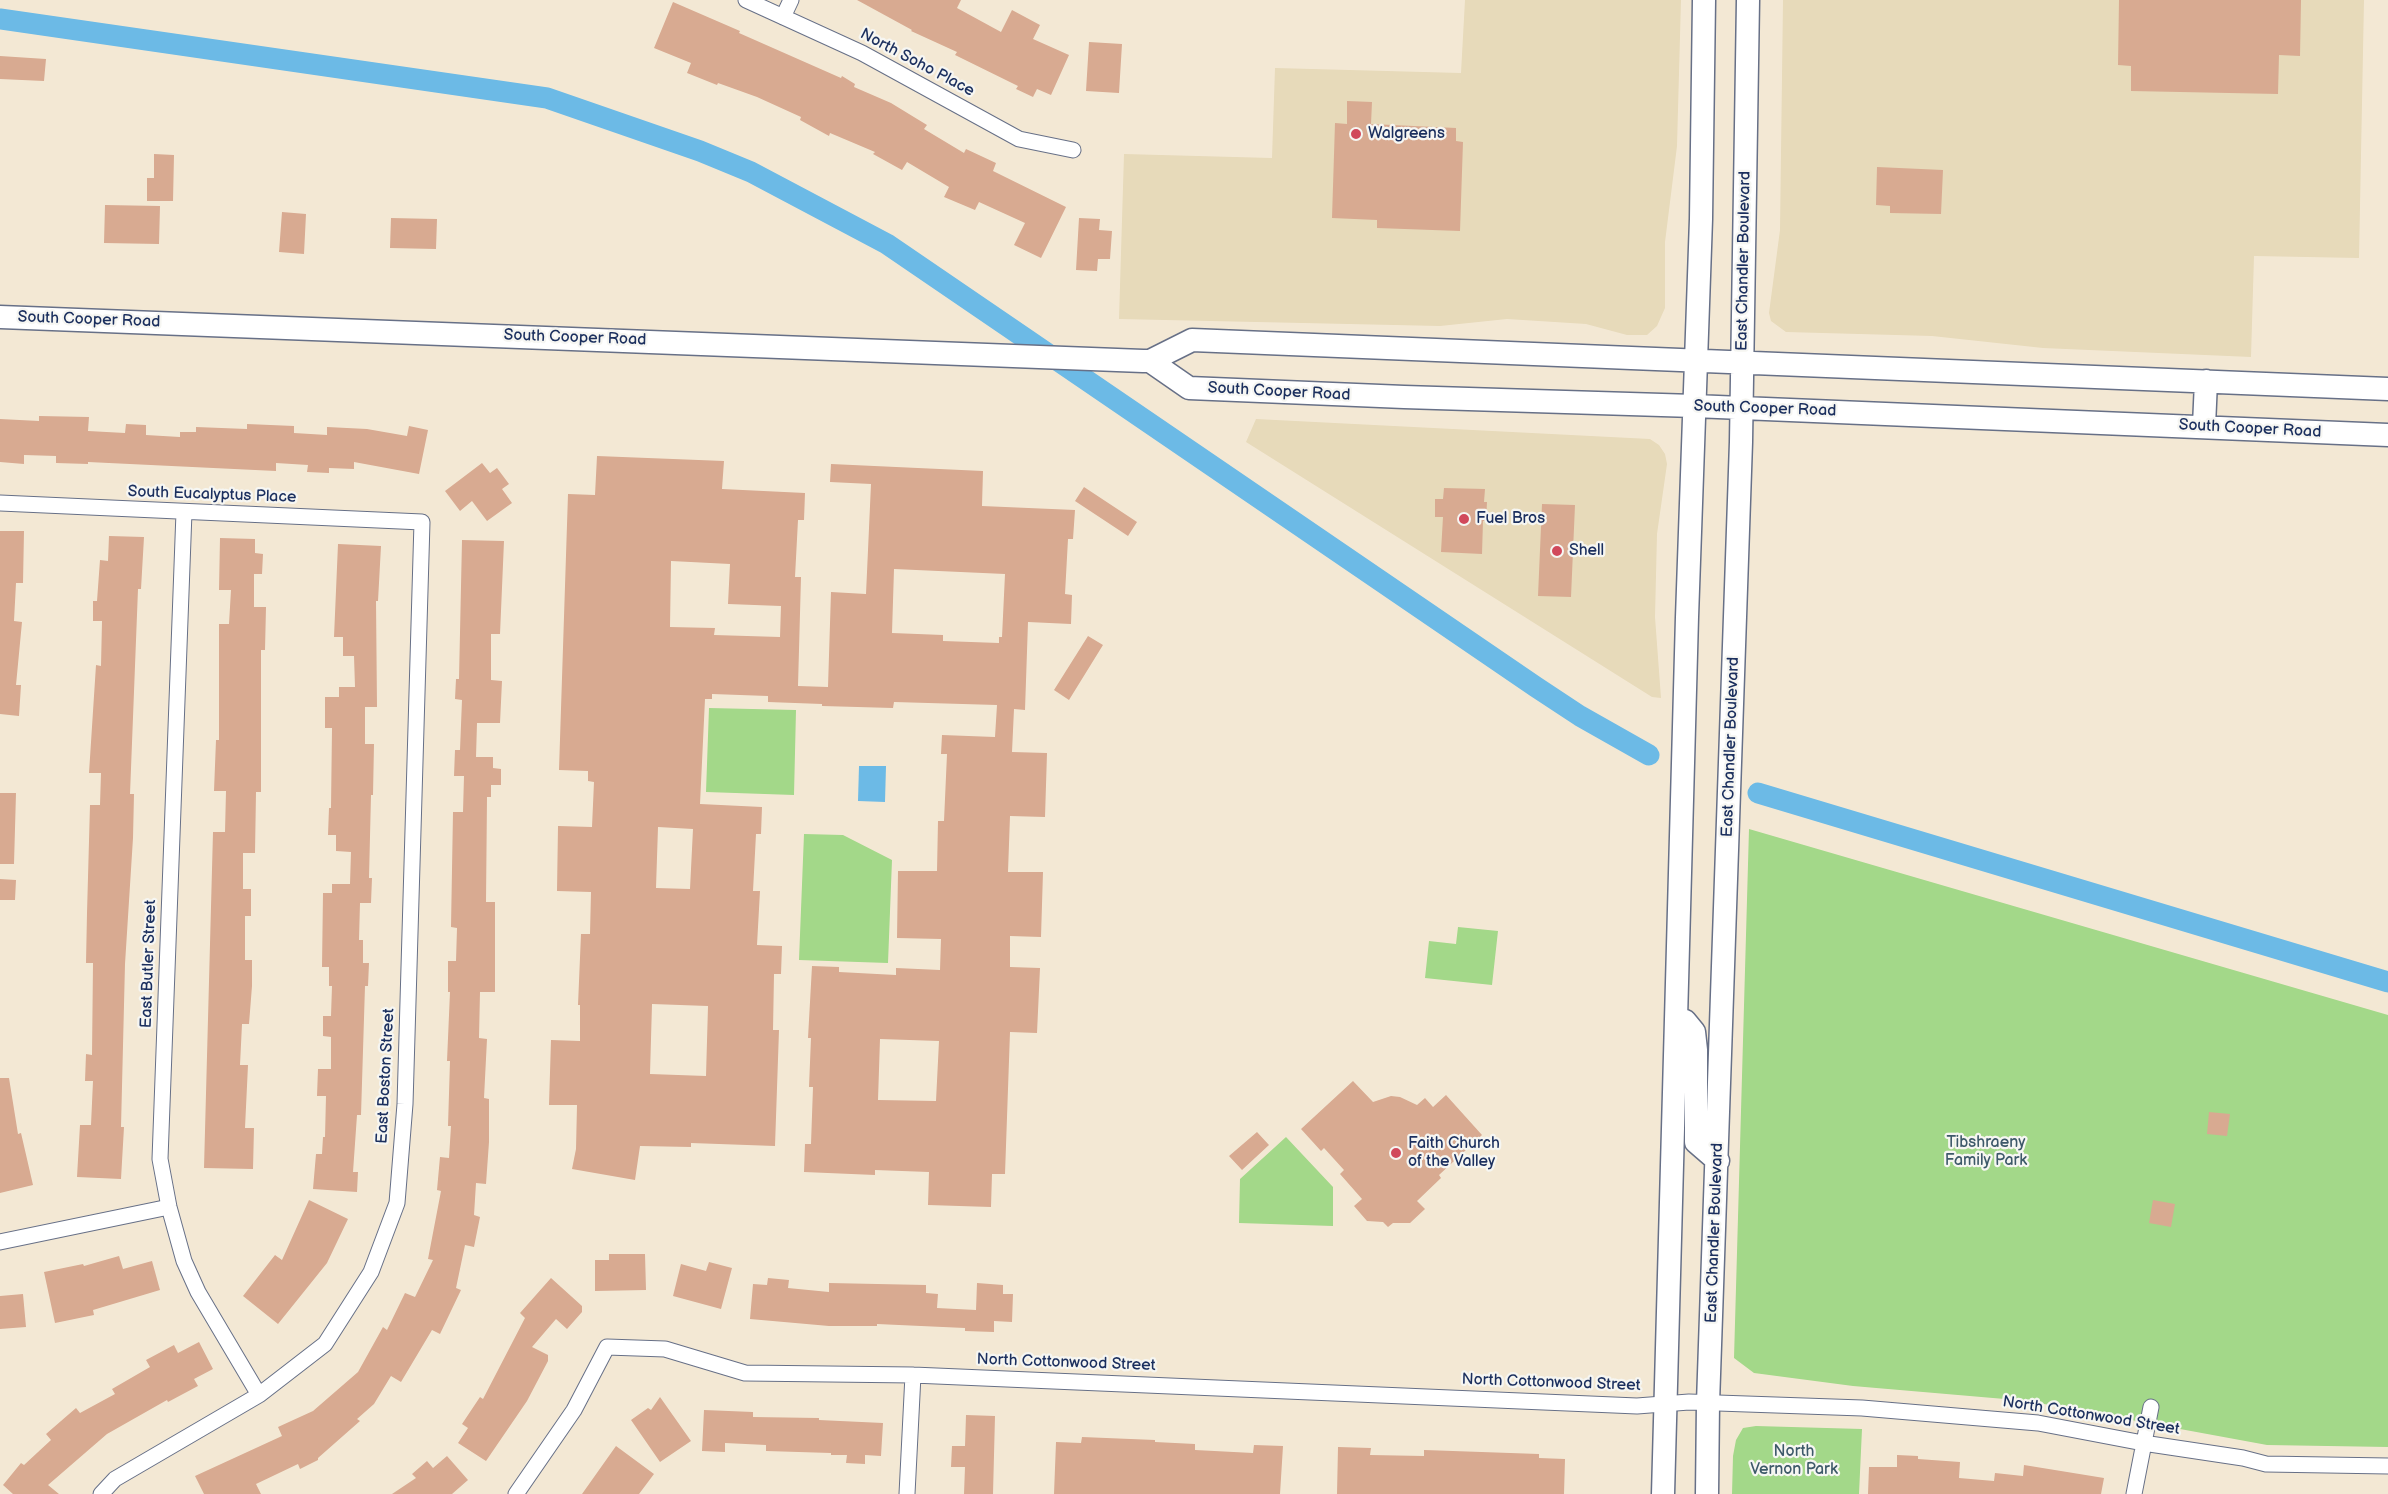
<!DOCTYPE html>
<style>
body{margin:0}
canvas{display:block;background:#f3e8d4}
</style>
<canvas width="2388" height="1494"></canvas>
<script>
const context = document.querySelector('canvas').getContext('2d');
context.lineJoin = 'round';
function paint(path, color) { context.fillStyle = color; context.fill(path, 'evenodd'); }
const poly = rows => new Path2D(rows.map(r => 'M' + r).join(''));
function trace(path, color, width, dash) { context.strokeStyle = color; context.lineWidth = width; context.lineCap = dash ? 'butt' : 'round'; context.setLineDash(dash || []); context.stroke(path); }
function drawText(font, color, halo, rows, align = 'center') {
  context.font = font + ' "Balsamiq Sans",sans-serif'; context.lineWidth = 4.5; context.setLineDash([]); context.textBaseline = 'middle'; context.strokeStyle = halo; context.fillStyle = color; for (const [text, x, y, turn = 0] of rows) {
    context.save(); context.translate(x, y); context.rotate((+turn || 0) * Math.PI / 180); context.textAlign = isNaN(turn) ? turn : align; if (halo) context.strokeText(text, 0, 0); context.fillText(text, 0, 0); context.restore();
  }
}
paint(poly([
 [1465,0,1681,0,1677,146,1665,242,1665,308,1657,326,1647,335,1627,335,1586,324,1507,319,1440,326,1119,319,1124,154,1272,158,1275,68,1461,73],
 [1783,0,2364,0,2359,258,2254,256,2251,357,2043,348,1932,336,1786,332,1771,321,1769,313,1780,230],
 [1256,419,1650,439,1659,445,1665,454,1667,464,1657,534,1655,617,1661,698,1652,697,1246,442]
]), '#e7daba');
paint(poly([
 [709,708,796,710,794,795,706,792],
 [1749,829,2388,1015,2388,1447,2267,1445,2028,1401,1853,1386,1754,1373,1734,1358],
 [804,834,843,835,892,860,888,963,799,960],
 [1458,927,1498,931,1492,985,1425,978,1429,941,1456,944],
 [1286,1137,1333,1187,1333,1226,1239,1223,1240,1179],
 [1756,1426,1862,1429,1859,1494,1732,1494,1733,1456,1736,1440,1743,1428]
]), '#a3d889');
paint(poly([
 [859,766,886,766,885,802,858,801]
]), '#6cbae6');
trace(poly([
 [0,19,547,98,700,151,751,172,887,244,1536,687,1580,716,1649,755],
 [1758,793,2388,982]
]), '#6cbae6', 21);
paint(poly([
 [857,0,961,0,957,8,1001,32,1012,10,1040,25,1033,39,1069,55,1051,95,1037,89,1033,97,1016,89,1018,86,955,55,957,52,911,31,912,30],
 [2119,0,2301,0,2300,56,2279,55,2278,94,2131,91,2131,66,2118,65],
 [673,2,740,31,739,33,841,78,842,76,855,84,854,87,891,103,927,125,924,129,964,153,966,149,996,163,993,171,1066,207,1041,258,1014,245,1025,223,979,202,975,210,944,197,949,187,907,162,902,170,873,154,875,152,830,133,829,136,800,120,801,117,757,97,718,83,717,85,687,73,691,63,654,48],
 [1089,42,1122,44,1119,93,1086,91],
 [0,56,46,59,44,81,0,79],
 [1347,101,1372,102,1371,124,1456,128,1456,141,1463,142,1460,231,1377,228,1377,220,1332,218,1335,123,1347,124],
 [154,154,174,155,173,201,147,201,147,178,154,178],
 [1877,167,1943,170,1941,214,1890,213,1890,206,1876,205],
 [105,205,160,206,159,244,104,243],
 [282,212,306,214,304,254,279,252],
 [391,218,437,219,436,249,390,248],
 [1079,218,1100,219,1099,230,1112,231,1110,259,1098,259,1097,271,1076,270],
 [39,416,89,417,88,431,125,433,126,424,146,425,146,435,180,437,180,432,196,432,196,427,247,429,247,424,294,426,294,433,327,435,327,427,367,429,407,436,409,426,428,430,419,474,354,462,354,469,329,468,329,473,307,472,308,465,276,463,276,471,88,462,88,464,56,463,56,456,24,455,24,464,0,462,0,419,39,421],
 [597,456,724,461,722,489,805,493,804,520,798,520,795,577,801,577,798,686,828,687,831,592,866,594,871,484,830,482,831,464,983,471,982,506,1075,510,1073,539,1068,539,1065,594,1072,595,1071,624,1028,622,1025,710,1014,709,1012,752,1047,753,1045,817,1010,816,1008,872,1043,872,1041,937,1010,936,1010,967,1040,968,1037,1033,1010,1032,1005,1174,992,1174,991,1207,928,1205,929,1172,875,1170,875,1175,804,1172,805,1144,811,1144,813,1087,809,1087,811,1038,808,1038,812,966,839,967,839,972,896,975,896,968,940,970,941,939,897,938,898,871,937,871,938,821,944,821,947,754,941,754,942,735,995,737,997,705,894,702,893,708,822,706,822,704,768,702,768,696,712,694,712,699,705,699,700,804,762,807,761,834,756,834,753,891,760,891,757,945,782,946,781,974,774,974,773,1030,779,1030,775,1146,691,1143,691,1147,640,1146,635,1180,572,1169,576,1149,577,1105,549,1105,551,1040,580,1041,580,1005,578,1005,581,934,590,934,591,892,557,891,558,826,592,827,594,782,588,781,588,771,559,770,568,494,595,495],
 [671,561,730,564,728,604,781,606,780,637,714,635,715,628,670,627],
 [894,569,1005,574,1002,637,999,637,999,643,943,641,943,635,892,633],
 [658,827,693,829,690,889,656,888],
 [652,1004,708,1006,706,1076,650,1074],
 [880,1039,939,1041,936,1101,878,1100],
 [482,463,490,473,497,468,509,484,502,489,512,503,487,521,472,501,460,511,445,491],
 [1084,487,1137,522,1128,536,1075,501],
 [1444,488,1485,489,1484,502,1487,502,1486,521,1483,521,1482,554,1441,552,1443,517,1435,517,1435,499,1443,499],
 [1542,504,1575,505,1571,597,1538,596],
 [0,531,24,531,23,583,16,583,14,621,22,622,16,685,21,685,19,716,0,714],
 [109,536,144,537,141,589,138,589,130,794,134,794,133,838,125,964,121,1127,124,1127,121,1179,77,1177,80,1125,91,1125,93,1081,85,1081,86,1054,92,1055,93,963,86,963,87,913,90,805,100,805,101,773,89,773,96,665,101,666,102,621,93,621,93,601,97,601,100,560,108,561],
 [220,538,255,539,255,553,263,554,262,574,254,574,254,607,266,607,265,650,261,650,261,792,256,792,255,853,243,853,243,889,251,889,251,916,245,916,245,960,252,960,252,986,249,1024,242,1024,240,1065,248,1065,245,1128,254,1128,253,1169,204,1168,213,832,225,832,226,791,214,791,216,740,219,740,219,624,229,624,231,590,219,590],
 [462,540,504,541,500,634,491,634,491,680,502,681,500,723,477,723,476,757,493,757,493,768,501,769,501,785,491,785,491,797,487,797,486,902,495,902,495,992,480,992,479,1038,487,1039,484,1098,489,1099,489,1142,486,1184,476,1183,474,1215,480,1217,474,1247,465,1245,456,1288,461,1290,440,1334,432,1330,401,1382,391,1376,374,1404,357,1419,360,1421,318,1458,318,1460,300,1469,298,1464,256,1484,261,1494,204,1494,195,1476,282,1436,278,1427,313,1411,358,1372,383,1327,387,1330,405,1293,415,1297,433,1260,428,1259,441,1191,437,1190,440,1157,449,1158,451,1126,448,1126,450,1061,447,1061,450,992,448,992,448,961,456,961,457,928,451,927,453,812,463,812,464,776,454,776,455,750,460,750,462,700,455,699,456,679,459,679],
 [338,544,381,546,378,601,376,601,377,707,365,707,365,744,374,744,373,795,371,795,369,878,372,878,371,903,360,903,359,940,363,940,363,963,369,963,368,986,365,986,361,1115,357,1115,353,1172,358,1172,357,1192,313,1189,316,1154,322,1154,323,1137,325,1137,326,1096,317,1096,318,1069,331,1069,331,1037,323,1036,323,1016,331,1016,332,986,329,986,329,967,322,967,323,893,332,893,332,884,350,884,351,852,336,851,336,835,328,835,329,808,331,808,332,728,325,728,325,697,339,697,339,687,355,687,354,656,343,656,343,637,334,637],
 [1088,636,1103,645,1069,700,1054,690],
 [0,793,16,793,14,864,0,864],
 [0,879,16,880,15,900,0,900],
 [0,1078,9,1078,18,1134,21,1133,33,1185,0,1193],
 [1353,1081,1373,1102,1391,1096,1400,1097,1417,1105,1425,1098,1433,1107,1446,1095,1482,1135,1439,1175,1441,1178,1417,1201,1425,1209,1410,1223,1393,1223,1388,1227,1383,1222,1367,1221,1354,1206,1362,1199,1340,1174,1344,1170,1324,1148,1321,1151,1301,1129],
 [2209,1112,2230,1114,2227,1136,2207,1134],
 [1257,1132,1269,1145,1242,1170,1229,1156],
 [309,1200,348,1219,327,1263,278,1324,243,1296,275,1255,282,1260],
 [2153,1200,2175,1204,2171,1227,2149,1223],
 [609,1254,645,1254,646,1290,595,1291,595,1260,609,1260],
 [119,1256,123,1269,152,1261,160,1290,93,1310,94,1315,55,1323,44,1272,83,1264,84,1266],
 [709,1262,732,1268,721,1309,673,1296,681,1264,706,1271],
 [551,1278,582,1306,582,1312,567,1329,556,1319,532,1347,548,1355,548,1361,527,1401,486,1461,458,1443,468,1428,462,1424,480,1397,483,1399,525,1318,520,1313],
 [768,1278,789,1280,788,1288,829,1292,829,1283,926,1285,926,1293,938,1294,937,1308,976,1310,977,1283,1003,1285,1003,1294,1013,1294,1012,1322,994,1321,994,1332,965,1331,965,1328,877,1324,877,1326,829,1326,750,1319,753,1284,767,1285],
 [23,1294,26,1327,0,1329,0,1296],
 [199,1342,213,1369,194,1379,198,1386,168,1402,167,1400,107,1434,48,1485,59,1494,13,1494,3,1485,21,1463,24,1465,51,1440,46,1434,76,1408,80,1413,115,1394,112,1389,150,1367,146,1360,174,1345,178,1353],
 [660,1397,691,1441,660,1462,631,1420,648,1408,651,1410],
 [704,1410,753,1412,753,1417,819,1418,819,1420,883,1423,881,1456,865,1455,865,1464,846,1463,847,1455,831,1455,831,1453,766,1451,766,1445,725,1443,725,1452,702,1451],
 [966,1415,995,1416,993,1494,964,1494,965,1467,951,1467,952,1446,965,1446],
 [1082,1437,1155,1440,1155,1442,1195,1444,1195,1450,1253,1453,1254,1445,1283,1446,1280,1494,1054,1494,1056,1442,1081,1443],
 [616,1446,654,1474,639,1494,582,1494],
 [1338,1447,1371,1448,1370,1455,1424,1456,1424,1450,1539,1454,1539,1458,1565,1459,1564,1494,1337,1494],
 [1897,1455,1918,1456,1918,1459,1960,1462,1959,1478,1994,1481,1995,1473,2023,1476,2024,1465,2104,1478,2101,1494,1868,1494,1869,1467,1897,1467],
 [447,1456,468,1480,452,1494,392,1494,416,1478,412,1474,427,1461,433,1468]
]), '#d8aa91');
const street = poly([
 [746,0,862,53,1019,139,1073,150],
 [783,17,791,0],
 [0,503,422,522,405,1104,397,1203,371,1272,325,1344,259,1395,115,1479,101,1494],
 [184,512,160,1159,169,1207,184,1261,198,1292,259,1395],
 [0,1242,169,1207],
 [516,1494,574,1410,607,1347,665,1349,745,1373,913,1375,1637,1406,1689,1402,1862,1408,2038,1423,2143,1443,2243,1458,2266,1464,2388,1466],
 [907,1494,913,1375],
 [2134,1494,2151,1407]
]);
const secondary = poly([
 [0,317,1143,361,1150,361,1192,340,2388,389],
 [1150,361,1189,388,1404,397,1694,406,2388,435],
 [2204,426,2206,381],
 [1677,1018,1685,1021,1694,1032,1696,1050,1696,1142,1718,1161],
 [1663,1494,1687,617,1701,219,1704,0],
 [1707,1494,1708,1403,1741,442,1748,0]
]);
trace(street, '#677087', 17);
trace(secondary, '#677087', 25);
trace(street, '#fff', 15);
trace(secondary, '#fff', 22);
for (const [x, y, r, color] of [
 [1356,134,6,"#d1495b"],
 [1464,519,6,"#d1495b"],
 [1557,551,6,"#d1495b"],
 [1396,1153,6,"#d1495b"]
]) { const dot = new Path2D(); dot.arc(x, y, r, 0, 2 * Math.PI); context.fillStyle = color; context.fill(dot); trace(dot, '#f6f6f2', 2); }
drawText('16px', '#1b2f5e', '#f6f6f2', [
 ["North Soho Place",917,63,28],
 ["East Chandler Boulevard",1744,261,-89],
 ["South Cooper Road",89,320,2],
 ["South Cooper Road",575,338,2],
 ["South Cooper Road",1279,392,3],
 ["South Cooper Road",1765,409,2],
 ["South Cooper Road",2250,429,3],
 ["South Eucalyptus Place",212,495,2],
 ["East Chandler Boulevard",1731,747,-88],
 ["East Butler Street",149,964,-88],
 ["East Boston Street",386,1076,-87],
 ["East Chandler Boulevard",1715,1233,-88],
 ["North Cottonwood Street",1066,1363,2],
 ["North Cottonwood Street",1551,1383,2],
 ["North Cottonwood Street",2091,1416,9]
]);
drawText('16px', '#1b2f5e', '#f6f6f2', [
 ["Walgreens",1368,134],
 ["Fuel Bros",1476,519],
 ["Shell",1569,551],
 ["Faith Church",1408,1144],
 ["of the Valley",1408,1162]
], 'left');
drawText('16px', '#3d5969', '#f6f6f2', [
 ["Tibshraeny",1986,1143],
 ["Family Park",1986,1161],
 ["North",1794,1452],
 ["Vernon Park",1794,1470]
]);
</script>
